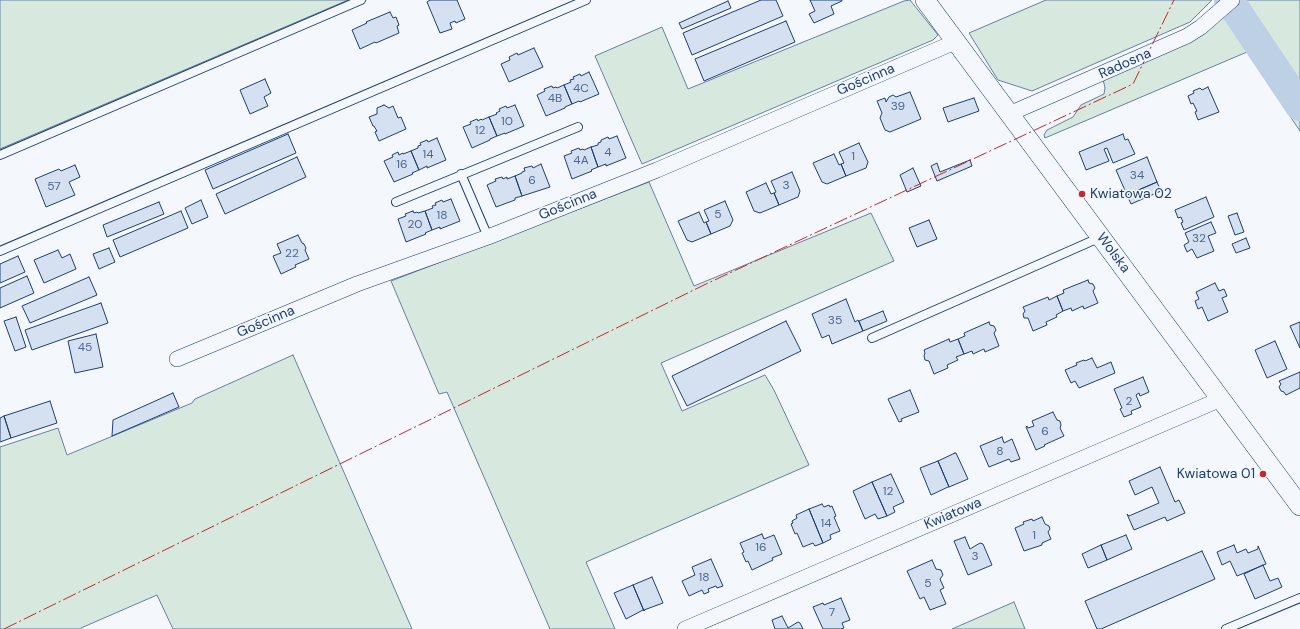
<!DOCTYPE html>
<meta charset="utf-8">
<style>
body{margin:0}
canvas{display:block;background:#f4f7fb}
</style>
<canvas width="1300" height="629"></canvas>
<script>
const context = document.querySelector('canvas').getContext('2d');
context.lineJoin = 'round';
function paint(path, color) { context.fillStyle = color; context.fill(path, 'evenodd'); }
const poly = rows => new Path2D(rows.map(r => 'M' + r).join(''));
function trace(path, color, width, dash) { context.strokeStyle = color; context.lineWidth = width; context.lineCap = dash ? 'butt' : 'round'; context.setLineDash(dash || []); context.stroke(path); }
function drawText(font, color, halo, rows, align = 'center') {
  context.font = font + ' "DM Sans",sans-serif'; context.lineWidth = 3; context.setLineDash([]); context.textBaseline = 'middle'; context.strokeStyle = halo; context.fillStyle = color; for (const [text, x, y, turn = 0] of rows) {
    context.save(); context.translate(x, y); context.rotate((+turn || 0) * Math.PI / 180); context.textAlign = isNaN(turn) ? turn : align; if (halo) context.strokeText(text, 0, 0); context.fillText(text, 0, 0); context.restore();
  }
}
const green = poly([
 [0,0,348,0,0,149,0,0],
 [910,0,938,35,933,40,642,164,595,56,662,27,688,89,904,1,910,0],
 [1046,0,1212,0,1190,22,1032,91,998,80,969,33,1046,0],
 [1246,0,1300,0,1300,131,1247,52,1045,138,1044,135,1047,130,1073,117,1081,105,1104,94,1105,88,1103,79,1223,16,1246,0],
 [649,182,694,286,871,213,894,261,661,363,682,411,765,375,774,390,809,465,586,562,615,629,550,629,447,392,439,394,391,281,649,182],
 [293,355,412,629,173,629,157,595,81,628,81,629,0,629,0,447,58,428,67,455,192,403,195,399,293,355],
 [1014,602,1025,629,952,629,1014,602]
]);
paint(green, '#d7e8df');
trace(green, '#687fa3', 1);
trace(poly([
 [1229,0,1300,106]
]), '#bed0e5', 30);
const building = poly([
 [430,0,457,0,465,19,456,23,455,21,450,23,452,29,440,33,427,2,430,0],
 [761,0,776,0,783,16,692,55,683,33,761,0],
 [810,0,842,0,842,1,831,6,834,14,814,23,809,14,815,11,810,0],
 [728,1,731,8,682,29,679,23,728,1],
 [390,12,393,18,396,17,399,25,397,26,399,33,376,43,375,42,360,49,352,30,367,23,366,22,390,12],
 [786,21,795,42,704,81,695,59,786,21],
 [534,48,543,67,509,82,501,64,510,60,509,57,517,53,518,55,534,48],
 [589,72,599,94,580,102,579,101,572,104,564,85,571,82,570,80,574,79,573,77,580,74,581,76,589,72],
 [265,79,271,93,264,97,268,106,250,114,240,90,265,79],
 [564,85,572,104,565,107,565,108,546,116,537,95,545,91,544,89,552,86,553,88,556,87,557,88,564,85],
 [1208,87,1219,112,1198,120,1195,112,1197,111,1193,103,1191,104,1188,96,1194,93,1193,91,1200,88,1202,90,1208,87],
 [910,92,921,119,890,132,885,130,880,118,882,113,877,101,885,98,886,102,889,97,893,95,896,97,910,92],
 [974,98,979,111,948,122,943,108,974,98],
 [384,105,389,108,393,106,398,118,401,117,406,129,379,141,375,132,377,131,374,126,373,126,369,117,377,114,377,108,384,105],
 [515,105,524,126,505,134,505,133,497,136,489,117,497,114,496,113,500,111,499,109,506,106,507,108,515,105],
 [489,117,497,136,490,139,490,140,472,148,463,127,471,124,470,122,477,119,478,121,481,119,482,120,489,117],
 [288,134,296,153,213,189,205,170,288,134],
 [1123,134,1125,140,1128,139,1135,154,1113,163,1107,148,1104,149,1109,161,1086,170,1079,152,1123,134],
 [617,136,626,158,606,166,606,164,598,167,591,147,598,145,598,143,601,142,601,140,608,137,609,139,617,136],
 [437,138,446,160,427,168,427,166,419,170,411,151,418,148,418,146,421,145,420,143,427,140,428,142,437,138],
 [859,143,868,162,866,168,846,176,841,164,844,163,839,152,859,143],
 [591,147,598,167,591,170,592,171,572,179,564,156,572,153,571,151,579,148,580,150,583,149,584,150,591,147],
 [411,151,419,170,412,173,413,174,394,182,384,161,393,157,392,155,398,152,399,155,403,153,403,154,411,151],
 [834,154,839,165,841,164,846,176,827,184,822,182,813,163,834,154],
 [297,157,306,177,225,214,216,194,297,157],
 [1147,157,1157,182,1127,195,1116,170,1147,157],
 [970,160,972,166,937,181,931,166,937,163,940,172,970,160],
 [541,164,550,187,522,196,515,176,522,173,522,172,525,171,524,168,532,166,533,168,541,164],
 [75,165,80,177,69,182,75,195,46,207,35,179,59,169,61,171,75,165],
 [913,168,921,186,907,192,900,175,913,168],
 [792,172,800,191,798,197,779,205,774,193,776,192,771,181,792,172],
 [515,176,522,196,515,198,515,200,496,207,487,185,496,181,495,179,502,177,503,179,507,177,507,179,515,176],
 [1157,182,1161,191,1131,204,1127,195,1157,182],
 [766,183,771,194,774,193,779,205,760,213,754,211,746,192,766,183],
 [1206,197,1214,217,1184,230,1181,223,1183,222,1181,217,1178,218,1175,210,1206,197],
 [451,199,460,221,440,229,440,227,432,230,425,211,433,208,432,206,436,205,435,203,442,200,443,202,451,199],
 [201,200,208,217,192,224,185,208,201,200],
 [725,201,733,220,730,226,711,234,706,222,709,221,704,210,725,201],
 [159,202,164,214,107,237,103,225,159,202],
 [181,211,188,228,120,257,113,240,181,211],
 [413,211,414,213,417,212,418,213,425,211,432,230,425,233,426,234,406,242,398,219,406,216,405,214,413,211],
 [699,212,704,223,706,222,711,234,692,242,687,240,678,221,699,212],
 [1237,213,1244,232,1235,235,1228,216,1237,213],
 [929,220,937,239,917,247,909,228,929,220],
 [1211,222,1216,233,1208,236,1214,251,1197,258,1192,249,1187,252,1184,245,1189,242,1185,233,1211,222],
 [298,235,302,243,304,244,306,248,305,250,309,259,295,265,296,267,281,274,273,256,281,253,277,244,298,235],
 [1246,238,1250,248,1236,253,1232,244,1246,238],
 [109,248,115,262,99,269,93,254,109,248],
 [58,250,62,258,70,254,76,269,44,283,34,260,58,250],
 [18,256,25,272,0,283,0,264,18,256],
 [27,276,34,293,0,308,0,288,27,276],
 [89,277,97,295,30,323,22,306,89,277],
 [1088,280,1089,283,1093,284,1095,288,1093,291,1098,303,1084,309,1083,306,1072,311,1071,308,1063,311,1057,296,1064,293,1063,290,1088,280],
 [1215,283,1219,291,1224,289,1227,296,1222,298,1228,312,1208,321,1202,307,1198,309,1195,301,1199,299,1196,292,1215,283],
 [1057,296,1063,311,1056,315,1057,317,1046,322,1047,325,1033,331,1028,318,1024,318,1023,314,1025,311,1023,307,1048,297,1049,300,1057,296],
 [846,299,855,322,858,320,863,331,832,344,829,335,822,338,812,314,846,299],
 [101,303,108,323,32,350,25,330,101,303],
 [883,311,887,321,863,331,859,321,883,311],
 [16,317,26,347,15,351,4,321,16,317],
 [786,321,801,351,687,406,672,376,786,321],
 [989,322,990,325,994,326,996,330,994,333,999,346,985,352,984,349,973,354,972,351,964,354,958,339,965,336,964,333,989,322],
 [1300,322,1300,348,1290,326,1300,322],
 [96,334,103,367,75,373,68,341,96,334],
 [949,339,950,342,958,339,964,354,956,357,958,360,947,365,948,368,934,374,929,361,925,360,924,356,925,353,924,350,949,339],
 [1275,341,1287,369,1267,378,1255,350,1275,341],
 [1092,358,1097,368,1111,362,1115,373,1079,388,1075,381,1071,383,1065,370,1077,365,1076,363,1084,360,1085,361,1092,358],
 [1300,372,1300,388,1286,395,1284,392,1281,391,1279,387,1281,384,1279,381,1300,372],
 [1143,377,1149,392,1140,396,1139,393,1136,395,1141,407,1131,411,1132,414,1124,417,1120,409,1122,408,1114,389,1143,377],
 [910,390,919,412,901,419,902,421,899,422,888,399,910,390],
 [173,393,179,407,112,436,113,420,173,393],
 [50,401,57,423,11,438,4,416,50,401],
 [1053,412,1057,420,1060,421,1061,425,1060,428,1064,436,1044,445,1045,446,1036,450,1026,427,1027,426,1028,428,1034,426,1032,421,1053,412],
 [4,416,11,438,0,442,0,418,4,416],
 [1002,437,1004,443,1012,439,1020,459,1011,462,1009,459,989,467,980,446,1002,437],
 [955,453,956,453,968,479,949,487,938,461,955,453],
 [938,461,949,487,948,487,931,495,920,468,938,461],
 [1160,467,1175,502,1179,500,1185,513,1167,521,1165,517,1134,530,1127,514,1129,516,1159,503,1152,487,1135,495,1129,481,1160,467],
 [891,474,904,502,893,507,895,512,887,516,872,482,891,474],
 [872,482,887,516,878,519,875,514,865,519,853,491,872,482],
 [822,504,824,507,829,505,830,507,832,506,836,516,834,517,840,531,830,535,831,539,823,543,809,509,822,504],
 [809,509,823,543,815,546,813,543,803,547,797,533,795,534,791,524,793,523,792,521,797,518,796,515,809,509],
 [1042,517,1045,524,1049,526,1050,529,1048,532,1051,539,1042,543,1042,545,1024,551,1015,528,1024,524,1023,522,1032,519,1033,521,1042,517],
 [762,534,764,539,774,535,782,554,772,558,773,560,752,570,748,561,746,562,742,553,744,552,740,543,762,534],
 [1126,535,1132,549,1107,560,1101,545,1126,535],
 [965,537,970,549,980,543,983,544,992,565,968,575,954,541,965,537],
 [1101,545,1107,560,1088,568,1082,554,1101,545],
 [1234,545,1237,553,1246,549,1248,553,1258,549,1258,546,1266,564,1237,576,1230,561,1222,565,1217,552,1234,545],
 [1202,551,1215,579,1101,629,1097,629,1085,601,1202,551],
 [711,559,723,586,717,588,716,586,708,589,709,592,704,594,702,590,689,596,682,581,695,575,692,567,711,559],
 [932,560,936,569,941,570,943,575,940,579,944,588,940,590,946,604,930,610,924,597,920,599,907,571,932,560],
 [1263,565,1270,581,1278,578,1282,587,1255,599,1244,574,1263,565],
 [652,577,663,603,644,610,644,611,633,585,652,577],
 [633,585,644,611,643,610,626,619,614,593,633,585],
 [841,598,850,620,842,623,844,628,841,629,823,629,813,607,823,603,824,605,841,598],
 [782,616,788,628,798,622,800,623,803,629,775,629,772,620,782,616]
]);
paint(building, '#d5e0f0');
trace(building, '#1d3f73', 1);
const service = poly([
 [0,155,361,0],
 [461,174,488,237],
 [396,202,578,127],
 [0,251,586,0],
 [872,338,1101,237],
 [1226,629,1300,598]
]);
const minor = poly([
 [1009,114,1187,36,1201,27,1232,0],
 [177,359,357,284,488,237,657,170,955,42],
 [685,629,1221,399]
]);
const tertiary = poly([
 [925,0,1300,506]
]);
trace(service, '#1d3f73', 10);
trace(minor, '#1d3f73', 16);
trace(tertiary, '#1d3f73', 20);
trace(service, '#f4f7fb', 8);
trace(minor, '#f4f7fb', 15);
trace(tertiary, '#f4f7fb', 19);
trace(poly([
 [4,629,704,285,1133,84,1174,0]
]), '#c62828', 1, [14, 3, 2, 3]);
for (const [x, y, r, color] of [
 [1082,194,4,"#c62828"],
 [1263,474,4,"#c62828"]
]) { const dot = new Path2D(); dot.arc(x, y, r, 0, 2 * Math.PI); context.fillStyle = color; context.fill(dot); trace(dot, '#f4f7fb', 1.5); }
drawText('12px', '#4b6792', null, [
 ["4C",581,89],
 ["4B",555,99],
 ["39",898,107],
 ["10",507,122],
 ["12",480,131],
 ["4",608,153],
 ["14",428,155],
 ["1",853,157],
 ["4A",581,161],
 ["16",402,165],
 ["34",1137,176],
 ["6",532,181],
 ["3",786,186],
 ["57",54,187],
 ["5",718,215],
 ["18",442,216],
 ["20",415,225],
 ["32",1199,239],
 ["22",292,254],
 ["35",835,321],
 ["45",85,348],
 ["2",1129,402],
 ["6",1045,432],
 ["8",1000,452],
 ["12",888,492],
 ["14",826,524],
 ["1",1034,536],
 ["16",761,548],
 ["3",975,557],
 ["18",704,578],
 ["5",928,584],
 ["7",832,613]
]);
drawText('14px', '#1d3f73', '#f4f7fb', [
 ["Radosna",1125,64,-24],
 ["Gościnna",866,80,-23],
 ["Gościnna",568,205,-22],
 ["Wolska",1113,253,53],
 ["Gościnna",266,322,-23],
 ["Kwiatowa",953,514,-23]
]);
drawText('14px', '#1d3f73', '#f4f7fb', [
 ["Kwiatowa 02",1090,194],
 ["Kwiatowa 01",1255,474,"right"]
], 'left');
</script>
